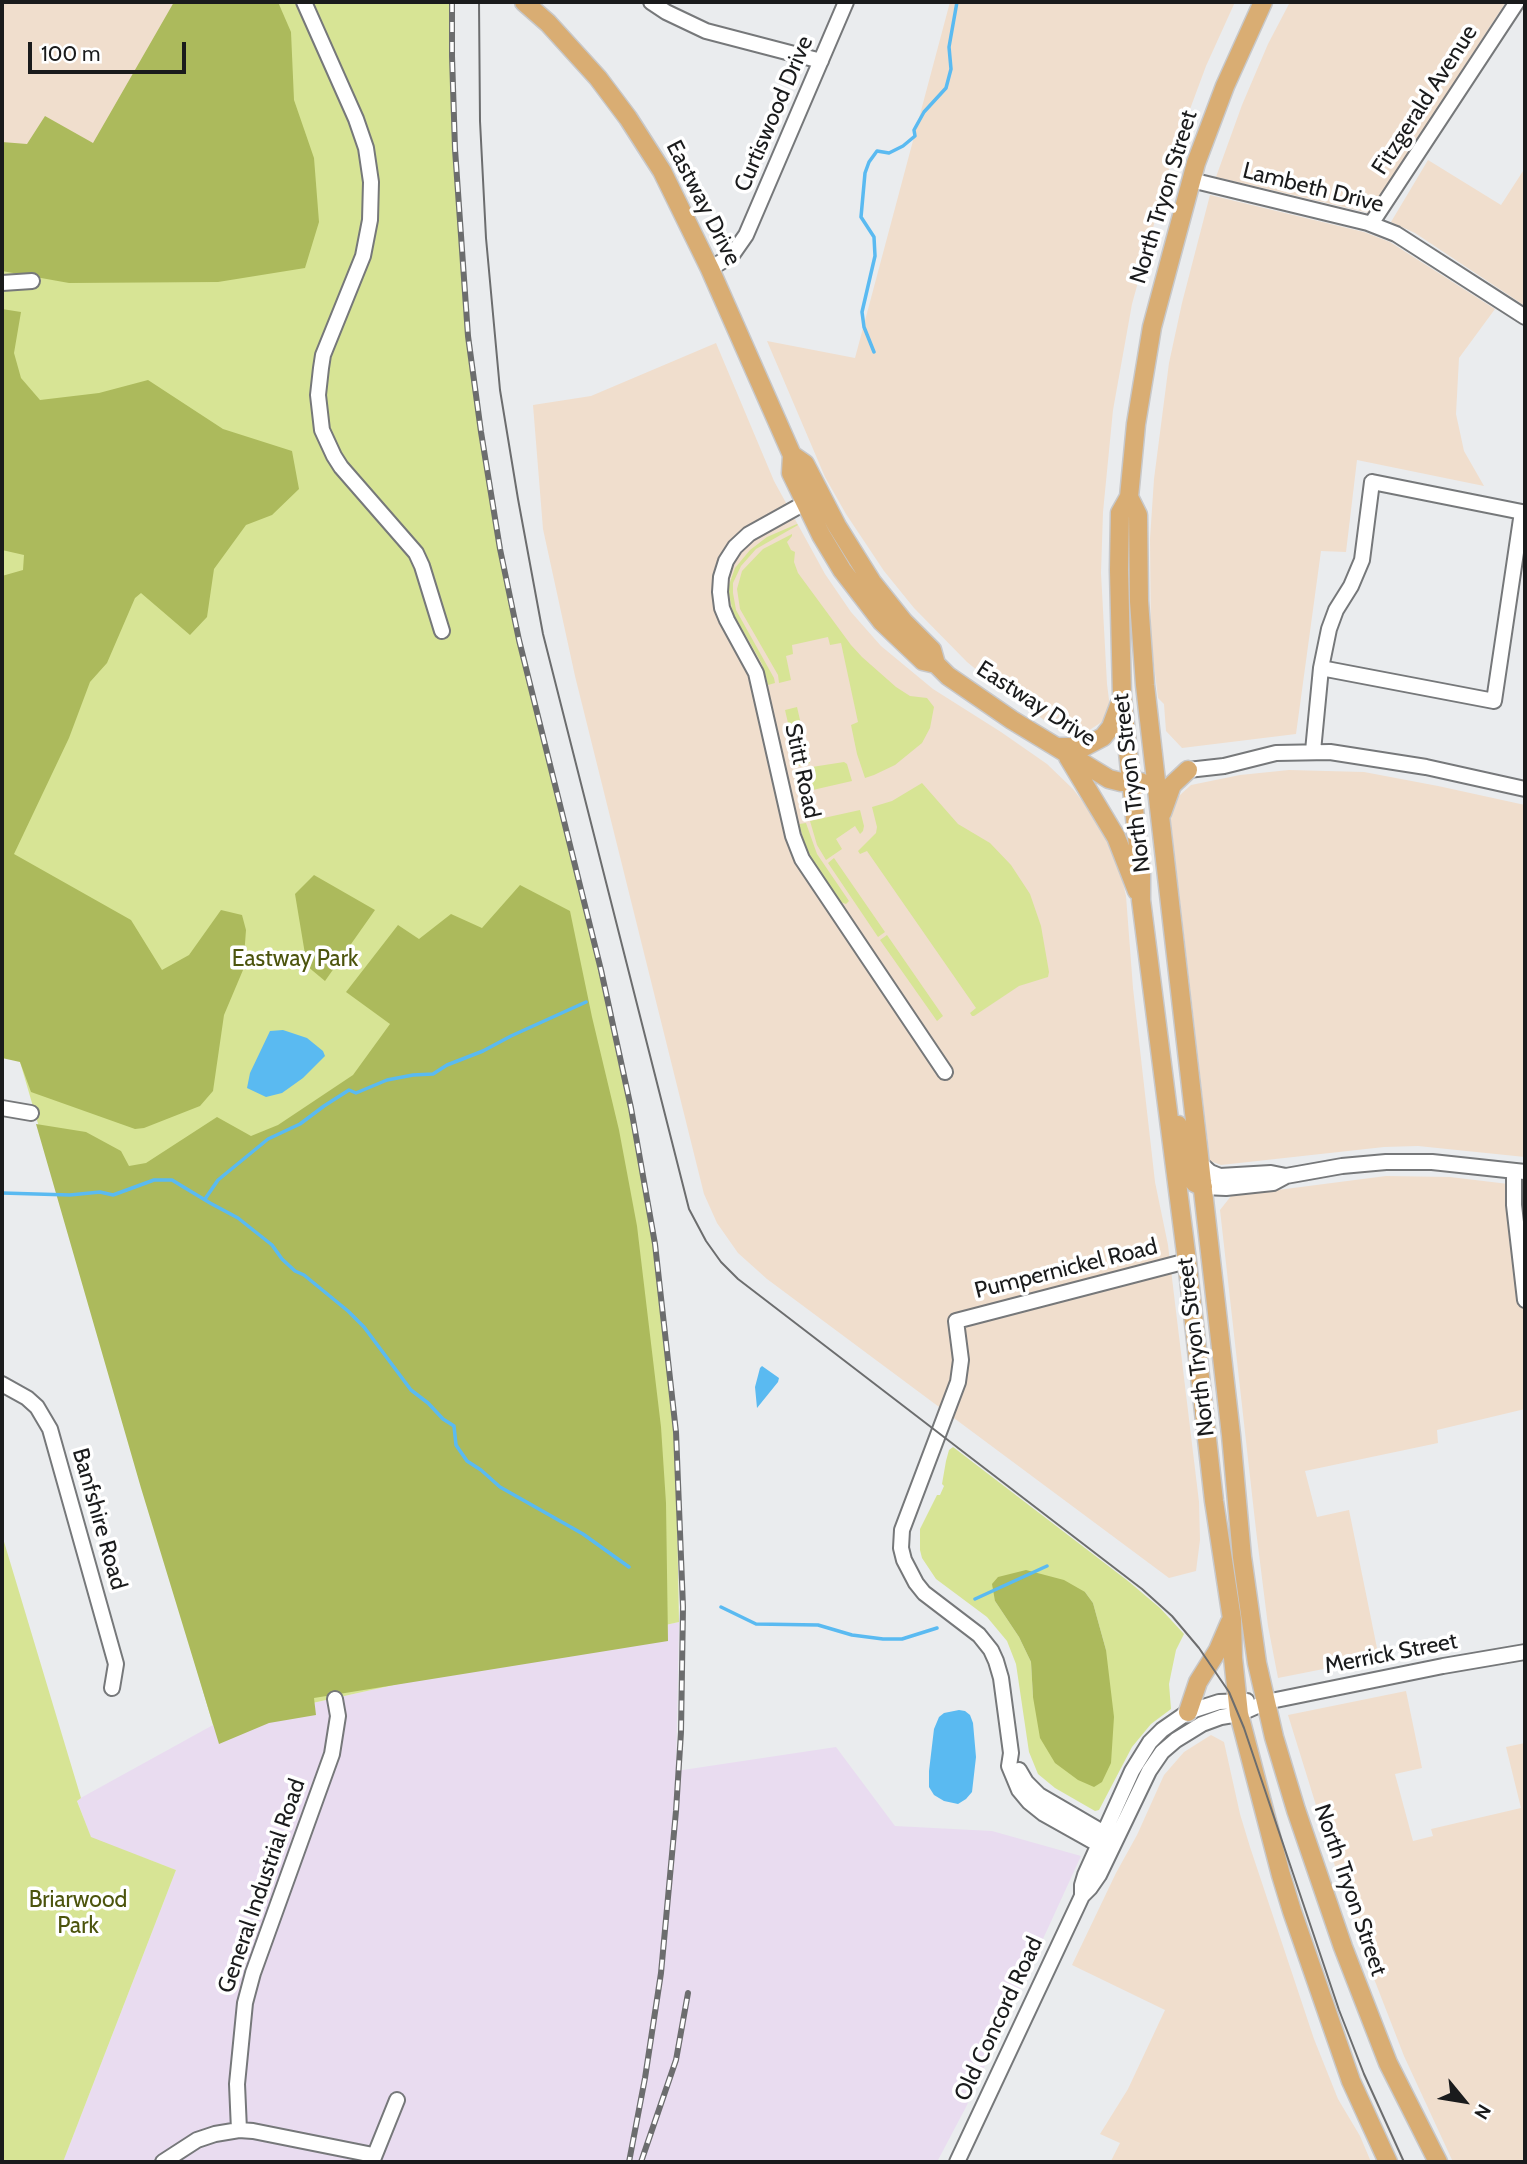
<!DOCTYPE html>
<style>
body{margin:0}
#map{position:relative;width:1527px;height:2164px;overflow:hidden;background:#eaecee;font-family:Cabin,sans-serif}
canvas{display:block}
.frame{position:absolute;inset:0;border:4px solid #1a1b1c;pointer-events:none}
.north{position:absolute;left:1429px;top:2066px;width:70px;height:70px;-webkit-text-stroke:5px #fff;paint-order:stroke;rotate:120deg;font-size:19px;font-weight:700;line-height:28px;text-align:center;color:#1a1b1c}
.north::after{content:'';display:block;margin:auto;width:24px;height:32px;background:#1a1b1c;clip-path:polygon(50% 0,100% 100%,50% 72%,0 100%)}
.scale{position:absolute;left:28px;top:42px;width:158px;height:32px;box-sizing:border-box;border:4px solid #1a1b1c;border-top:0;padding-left:9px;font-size:21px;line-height:24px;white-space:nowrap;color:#1a1b1c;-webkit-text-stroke:5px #fff;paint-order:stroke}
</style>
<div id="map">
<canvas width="1527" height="2164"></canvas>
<div class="frame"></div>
<div class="north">N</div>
<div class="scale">100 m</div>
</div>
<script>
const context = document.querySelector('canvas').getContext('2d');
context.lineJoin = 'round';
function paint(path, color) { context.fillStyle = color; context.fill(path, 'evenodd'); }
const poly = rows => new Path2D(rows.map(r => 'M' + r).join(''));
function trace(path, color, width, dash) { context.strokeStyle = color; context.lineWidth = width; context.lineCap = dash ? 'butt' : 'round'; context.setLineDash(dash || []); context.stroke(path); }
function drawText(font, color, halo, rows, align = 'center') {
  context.font = font + ' Cabin,sans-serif'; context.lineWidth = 7; context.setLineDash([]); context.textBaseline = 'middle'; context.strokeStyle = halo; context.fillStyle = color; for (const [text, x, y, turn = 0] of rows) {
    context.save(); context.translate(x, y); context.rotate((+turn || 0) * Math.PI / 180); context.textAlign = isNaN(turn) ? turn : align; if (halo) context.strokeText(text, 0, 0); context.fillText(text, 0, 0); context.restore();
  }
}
paint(poly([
 [2,2,268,2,2,270],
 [950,2,1235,2,1206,66,1173,155,1132,304,1113,410,1103,512,1101,573,1107,684,1111,716,1074,740,1010,697,967,662,914,608,884,571,846,514,825,477,767,341,855,358],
 [1290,2,1506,2,1369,213,1216,177,1242,105,1268,44],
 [1428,160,1501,205,1525,168,1525,306,1415,233,1391,222],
 [1210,195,1364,232,1390,242,1495,309,1459,358,1456,414,1464,451,1484,486,1357,460,1346,552,1321,551,1296,734,1182,748,1166,731,1164,704,1158,698,1151,641,1150,539,1154,479,1169,363,1182,303],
 [716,343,774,481,825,574,851,612,881,646,933,689,1001,732,1047,764,1073,789,1099,823,1118,861,1126,896,1133,988,1155,1182,1168,1245,1199,1502,1200,1540,1196,1571,1169,1578,767,1279,738,1253,717,1223,704,1194,575,676,543,529,533,405,591,396],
 [1289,770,1364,772,1438,786,1525,805,1525,1157,1418,1146,1384,1147,1221,1165,1210,1161,1169,805,1191,785,1240,775],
 [1386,1176,1450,1177,1525,1186,1525,1409,1437,1430,1438,1443,1305,1471,1317,1517,1349,1510,1379,1658,1278,1678,1268,1626,1256,1530,1220,1210,1231,1196],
 [1406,1691,1422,1768,1395,1774,1413,1841,1433,1836,1431,1829,1521,1808,1506,1747,1525,1743,1525,2162,1453,2162,1404,2056,1371,1971,1333,1860,1288,1715],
 [1211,1735,1224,1742,1240,1814,1250,1847,1314,2039,1338,2099,1360,2136,1371,2162,1114,2162,1111,2161,1120,2143,1100,2134,1128,2089,1165,2010,1072,1965,1116,1873,1137,1835,1164,1775,1184,1752]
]), '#f0decd');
paint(poly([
 [679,1622,676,1771,836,1747,895,1826,992,1831,1081,1856,966,2107,937,2162,63,2162,176,1870,91,1838,77,1800,213,1725]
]), '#e9dcf0');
paint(poly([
 [268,2,452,2,452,82,456,195,465,307,478,420,492,505,518,638,620,1054,653,1230,664,1325,676,1461,679,1622,213,1725,2,1000,2,270],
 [797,524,798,525,756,549,741,566,733,583,733,593,736,610,774,678,775,683,768,685,762,664,733,613,729,594,729,585,735,568,750,550,767,537],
 [792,534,792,536,787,542,791,550,795,552,794,562,798,573,851,645,862,657,896,687,910,696,927,698,934,707,930,728,922,743,895,765,874,775,865,778,857,754,851,725,858,722,841,643,830,645,828,637,792,645,793,654,786,656,791,680,779,683,778,675,740,609,737,589,742,571,763,549],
 [797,707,810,763,798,766,785,710],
 [844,762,847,764,852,781,804,792,799,769],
 [922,783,958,824,990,843,1011,865,1030,894,1041,926,1049,972,1048,977,1019,986,974,1016,972,1016,970,1013,976,1008,867,851,860,854,858,851,876,833,877,827,872,807,892,801],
 [860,810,864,826,863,831,860,834,855,826,836,839,842,849,826,860,817,845,810,821],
 [806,823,817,854,849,901,846,904,840,902,807,851,799,824],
 [834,858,885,932,878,937,828,863],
 [887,935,943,1016,937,1021,880,940],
 [953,1447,1128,1581,1160,1608,1184,1634,1176,1650,1171,1674,1169,1684,1171,1709,1151,1724,1132,1747,1099,1810,1095,1811,1055,1788,1038,1774,1029,1752,1016,1664,1007,1641,987,1617,936,1579,922,1558,920,1550,920,1529,937,1495,940,1495,944,1486,942,1484,946,1461,949,1450],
 [1085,1592,1093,1603,1106,1650,1033,1697,1031,1662,1019,1637,995,1601],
 [2,1535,81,1798,77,1801,91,1837,176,1870,63,2162,2,2162]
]), '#d7e495');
paint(poly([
 [174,2,278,2,291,32,294,100,314,158,319,222,305,268,218,282,69,283,2,271,2,142,27,144,45,116,93,143],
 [2,309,21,312,14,353,21,378,40,400,99,393,148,380,223,429,292,451,299,489,272,515,246,525,214,569,207,617,190,635,141,593,135,598,107,663,90,682,69,738,14,854,131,920,162,970,189,955,221,910,242,915,246,930,243,970,224,1015,213,1091,200,1106,144,1128,135,1129,31,1092,20,1062,2,1058,2,576,23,570,24,555,2,550],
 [314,875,375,910,325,981,307,966,295,894],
 [520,885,570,911,592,1017,619,1130,637,1226,661,1427,666,1503,668,1641,314,1698,316,1715,269,1723,219,1744,141,1488,36,1124,86,1132,121,1151,129,1166,146,1163,217,1117,251,1136,278,1125,353,1075,390,1024,346,992,398,925,419,939,451,914,482,928],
 [1026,1570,1064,1580,1085,1592,1093,1603,1106,1650,1114,1717,1111,1763,1102,1782,1094,1787,1078,1780,1055,1763,1040,1738,1033,1697,1031,1662,1019,1637,995,1601,992,1584,998,1577]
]), '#acba5c');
paint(poly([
 [283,1030,307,1038,323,1051,325,1056,303,1078,282,1093,266,1097,247,1088,250,1073,270,1031],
 [762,1366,779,1378,778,1382,757,1408,755,1387,760,1368],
 [959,1710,965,1711,970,1715,973,1723,976,1757,972,1792,966,1799,958,1804,944,1801,934,1795,929,1787,929,1771,934,1729,939,1717,944,1713]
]), '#5abaf1');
trace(poly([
 [874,352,864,327,862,312,875,256,874,237,861,217,865,173,869,162,877,151,889,153,903,146,915,136,914,130,924,112,946,88,951,69,949,47,957,2],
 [2,1193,70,1195,100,1192,113,1195,154,1180,172,1180,210,1203,238,1218,272,1245,282,1259,295,1271,304,1275,348,1311,364,1327,411,1390,428,1403,443,1419,454,1426,456,1445,467,1461,481,1470,500,1487,583,1534,629,1567],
 [205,1199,218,1180,268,1139,300,1124,324,1106,349,1090,356,1093,387,1080,413,1075,433,1074,447,1065,483,1051,511,1036,586,1002],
 [975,1599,1047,1566],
 [721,1607,756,1624,818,1625,852,1635,883,1639,902,1639,937,1628]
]), '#5abaf1', 3.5);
const minor = poly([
 [304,2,356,119,366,148,371,182,370,220,363,256,323,355,321,368,318,395,322,430,334,456,341,467,416,553,422,566,442,631],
 [651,2,666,12,706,31,821,61],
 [1191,180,1368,223,1396,234,1525,317],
 [1371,224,1517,2],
 [710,269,732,255,746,235,846,2],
 [2,283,32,281],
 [812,499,749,534,735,547,726,561,721,577,720,592,722,608,727,620,756,673,793,836,802,859,945,1072],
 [1313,751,1321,668,1329,629,1336,610,1351,586,1362,560,1372,482,1522,512,1494,701,1321,668],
 [1188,770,1224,766,1276,753,1330,752,1426,767,1525,789],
 [2,1108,31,1113],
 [1201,1164,1210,1172,1220,1176,1271,1173,1286,1176],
 [1514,1171,1514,1205,1525,1300],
 [1203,1187,1226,1188,1273,1183,1286,1176,1342,1166,1386,1162,1432,1162,1525,1172],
 [2,1384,27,1398,37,1407,50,1429,116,1664,112,1688],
 [1019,1770,1026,1782,1039,1795,1111,1837],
 [1110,1851,1044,1814,1029,1802,1019,1790,1009,1766,1011,1753,1001,1678,996,1661,991,1650,979,1635,924,1593,916,1583,904,1560,901,1548,902,1530,958,1382,961,1360,956,1321,1187,1261],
 [1082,1896,1082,1885,1085,1875,1132,1771,1150,1742,1162,1730,1188,1712,1219,1702,1247,1701],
 [239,2130,237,2084,245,2003,253,1973,332,1754,338,1716,335,1699],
 [163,2162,197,2140,215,2134,239,2130,253,2131,373,2155],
 [372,2162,397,2100],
 [957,2162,1082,1896,1090,1888,1099,1875,1149,1771,1162,1752,1176,1740,1202,1724,1221,1717,1239,1714,1266,1702,1443,1666,1525,1652]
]);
const major = poly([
 [524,2,548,23,598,78,628,118,662,171,710,269,792,455,791,473,821,535,842,570,882,622,923,661,936,664],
 [1263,2,1225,86,1196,163,1152,327,1136,424,1129,497,1120,513,1119,570,1122,696,1141,874,1141,900,1187,1261,1214,1501,1232,1619,1233,1658,1239,1714,1281,1875,1292,1911,1351,2081,1388,2162],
 [792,455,805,464,837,526,872,582,904,622,932,650,936,664,948,676,1012,720,1109,779,1121,782,1141,782],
 [1129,497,1138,515,1139,601,1145,685,1231,1435,1242,1557,1257,1663,1274,1737,1296,1810,1343,1947,1388,2063,1438,2162],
 [1057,747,1084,747,1103,737,1111,727,1120,703],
 [1068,757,1116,837,1137,891],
 [1162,813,1172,785,1188,770],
 [1178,1125,1185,1149,1189,1175,1195,1183,1203,1187],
 [1188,1712,1198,1682,1218,1650,1230,1622]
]);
trace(minor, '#76787a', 18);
trace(major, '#c8c8c9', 21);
trace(minor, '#fff', 14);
trace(major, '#d9ad73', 18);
trace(poly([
 [479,2,480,121,486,238,500,390,518,499,543,634,689,1209,706,1241,721,1262,738,1279,1142,1589,1172,1616,1199,1648,1229,1692,1244,1728,1339,2010,1364,2074,1404,2162]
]), '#6c6d6e', 2);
const rail = poly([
 [452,2,452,56,455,149,468,336,481,432,500,549,519,640,601,970,631,1108,655,1244,676,1432,683,1607,681,1732,676,1811,661,1973,645,2078,629,2162],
 [641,2162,676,2060,688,1993]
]);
trace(rail, '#6c6d6e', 6);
trace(rail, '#fff', 3.5, [10]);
drawText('23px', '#1a1b1c', '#fff', [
 ["Fitzgerald Avenue",1425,100,-57],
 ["Curtiswood Drive",774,114,-67],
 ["Lambeth Drive",1313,188,14],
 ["North Tryon Street",1164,197,-73],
 ["Eastway Drive",703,203,63],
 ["Eastway Drive",1036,704,33],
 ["Stitt Road",802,771,78],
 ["North Tryon Street",1132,783,-97],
 ["Pumpernickel Road",1066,1269,-14],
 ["North Tryon Street",1196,1347,-97],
 ["Banfshire Road",99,1519,74],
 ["Merrick Street",1391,1654,-11],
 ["General Industrial Road",262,1886,-71],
 ["North Tryon Street",1350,1890,71],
 ["Old Concord Road",999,2019,-65]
]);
drawText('23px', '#4c540d', '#fff', [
 ["Eastway Park",295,959],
 ["Briarwood",78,1900],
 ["Park",78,1926]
]);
</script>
